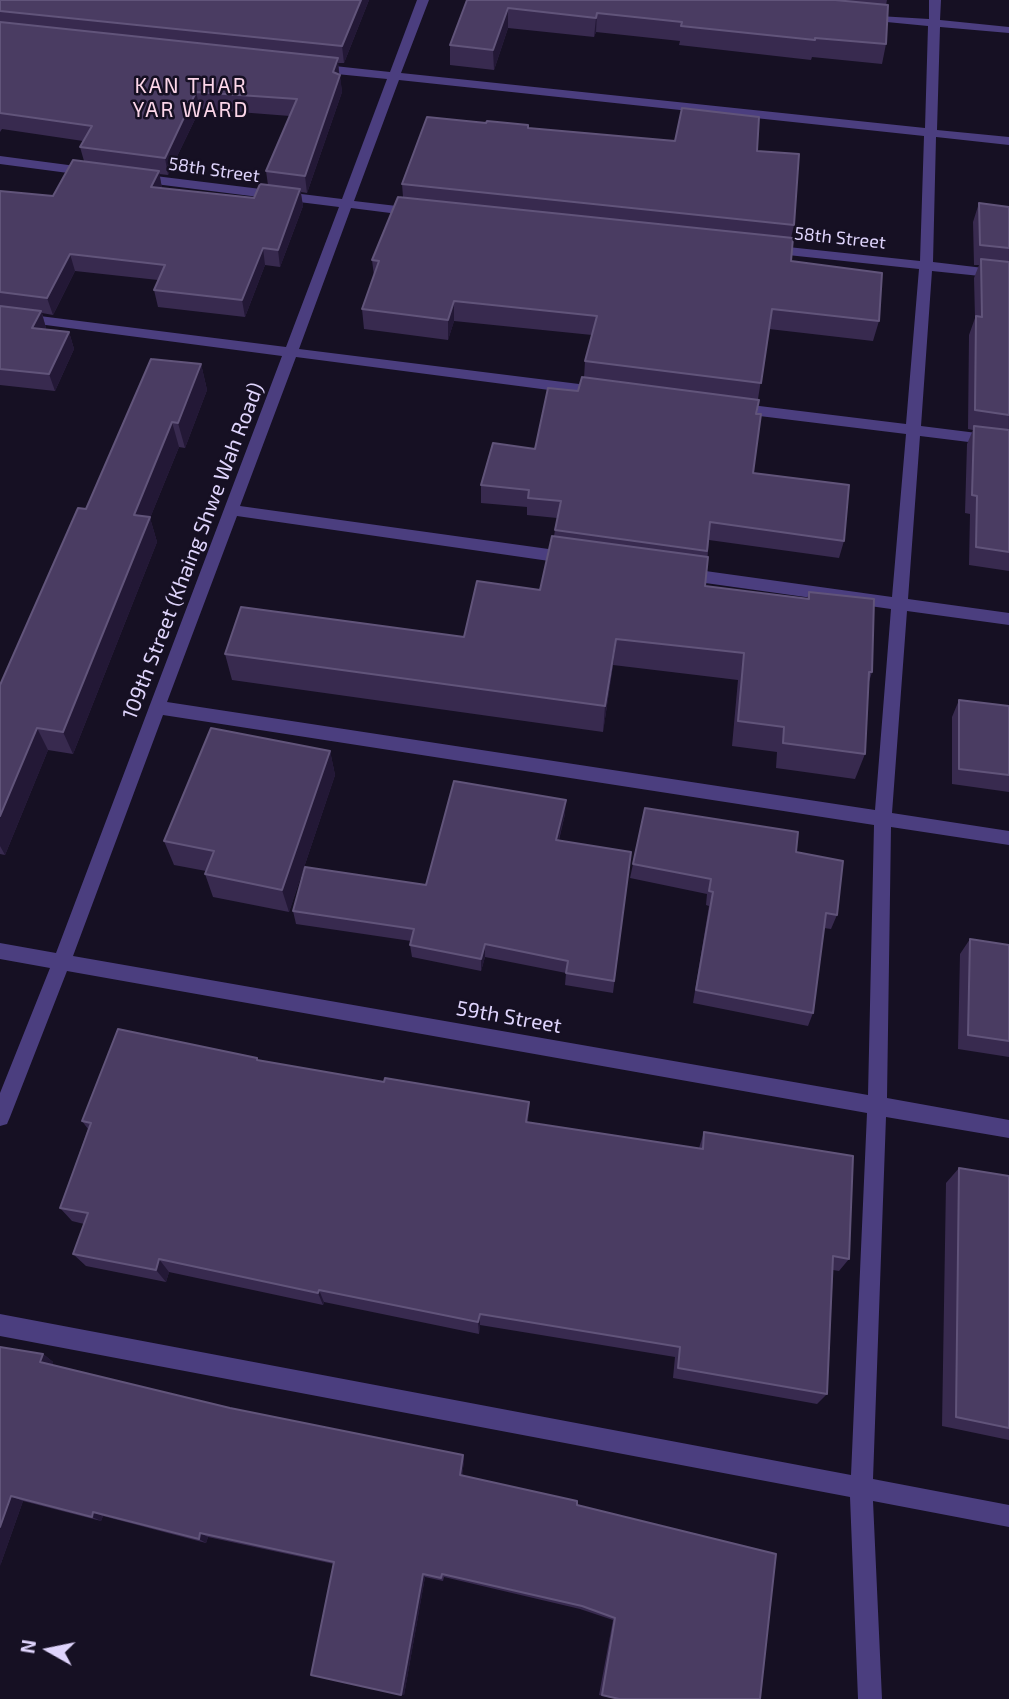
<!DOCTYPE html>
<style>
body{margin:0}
#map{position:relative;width:1009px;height:1699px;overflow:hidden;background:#161023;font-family:"Exo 2",sans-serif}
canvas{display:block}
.north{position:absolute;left:14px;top:1615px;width:70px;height:70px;-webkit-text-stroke:5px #161023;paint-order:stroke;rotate:279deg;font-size:19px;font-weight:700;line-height:28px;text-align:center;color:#dfd4fc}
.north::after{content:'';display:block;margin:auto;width:24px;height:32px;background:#dfd4fc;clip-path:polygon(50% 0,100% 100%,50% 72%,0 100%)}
</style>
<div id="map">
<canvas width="1009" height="1699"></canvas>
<div class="north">N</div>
</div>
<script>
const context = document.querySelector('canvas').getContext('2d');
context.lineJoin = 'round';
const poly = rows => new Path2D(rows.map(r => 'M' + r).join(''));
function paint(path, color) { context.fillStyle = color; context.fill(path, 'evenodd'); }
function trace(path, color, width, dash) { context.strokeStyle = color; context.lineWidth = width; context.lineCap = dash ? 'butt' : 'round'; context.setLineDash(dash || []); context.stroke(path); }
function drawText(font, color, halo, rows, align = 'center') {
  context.font = font + ' "Exo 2",sans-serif'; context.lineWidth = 5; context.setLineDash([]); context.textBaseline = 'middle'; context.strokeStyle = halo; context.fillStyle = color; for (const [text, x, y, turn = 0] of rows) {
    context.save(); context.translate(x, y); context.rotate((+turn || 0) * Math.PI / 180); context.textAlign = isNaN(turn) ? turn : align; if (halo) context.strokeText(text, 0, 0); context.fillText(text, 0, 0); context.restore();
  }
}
paint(poly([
 [417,0,429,0,401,73,925,128,928,26,866,20,862,19,862,15,929,19,929,0,941,0,940,20,1009,27,1009,33,940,27,937,130,1009,137,1009,145,936,137,933,262,1009,271,1009,279,932,271,921,426,1009,437,1009,447,920,436,908,599,1009,613,1009,625,907,611,892,813,1009,831,1009,845,891,827,887,1098,1009,1120,1009,1138,886,1117,873,1479,1009,1505,1009,1527,873,1501,882,1699,858,1699,850,1497,0,1336,0,1314,851,1475,867,1113,67,971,10,1117,7,1124,0,1126,0,1093,50,968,0,959,0,943,56,953,282,356,0,319,0,311,286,347,339,207,139,182,133,178,139,174,342,199,387,79,316,72,310,68,316,64,390,72,417,0],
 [399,80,924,136,920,261,769,245,762,249,769,253,919,269,906,424,735,403,728,408,735,413,906,434,892,597,684,568,676,574,684,580,891,609,875,810,167,702,237,516,570,564,578,558,570,552,240,506,296,357,603,397,610,392,603,387,299,349,351,208,414,216,420,212,414,208,354,201,399,80],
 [163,715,874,825,868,1095,73,956,163,715],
 [0,156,91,168,97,172,91,176,0,164,0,156]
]), '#4b3e7f');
paint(poly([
 [0,0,369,0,344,63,338,63,342,92,307,193,301,192,303,206,280,267,265,265,245,317,158,307,154,290,158,280,75,271,53,315,42,313,46,328,45,330,69,332,74,349,55,391,0,385,0,191,53,196,84,161,80,147,83,141,2,129,0,132],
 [200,109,290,116,266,171,268,185,254,198,162,188,159,174,168,175],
 [467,0,887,0,886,5,886,44,882,64,812,57,811,60,679,45,680,41,596,32,594,37,508,28,494,70,450,65,450,45],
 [486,123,528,125,528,128,757,151,794,225,791,238,791,261,879,321,873,341,769,329,758,399,753,473,844,541,839,558,709,540,705,586,807,599,809,592,872,672,869,682,865,754,855,779,776,768,777,752,732,746,738,680,613,665,603,732,232,680,225,654,464,637,540,590,554,536,557,518,527,515,527,507,481,503,481,485,535,449,578,391,584,378,585,361,592,335,454,321,448,340,364,329,362,309,374,276,372,260,403,197,402,184],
 [979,203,1009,207,1009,571,969,565,970,514,965,513,967,444,973,430,968,429,969,335,975,318,974,278,979,265,974,265,973,222],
 [201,364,207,390,185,448,179,447,150,518,157,542,73,754,48,750,5,855,0,854,0,685,86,509],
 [959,700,1009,706,1009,792,952,784,952,717],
 [330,751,335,775,289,912,213,897,205,874,206,871,174,865,164,841],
 [565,814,559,840,631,852,613,993,565,985,566,973,485,957,481,971,412,957,410,945,411,941,296,924,293,911,426,885],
 [796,852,837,915,831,929,824,928,813,1013,808,1026,693,1003,709,906,706,905,707,894,630,878,633,864],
 [970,939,1009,945,1009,1057,958,1049,960,954],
 [257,1058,258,1061,384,1082,529,1102,528,1122,699,1148,704,1132,849,1259,839,1271,833,1270,827,1394,817,1404,673,1378,675,1357,480,1325,479,1334,324,1302,323,1305,169,1272,166,1282,86,1266,73,1254,84,1224,72,1221,60,1208,88,1129,82,1121],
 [959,1168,1009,1176,1009,1440,942,1426,946,1183],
 [43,1354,53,1362,52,1365,230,1408,463,1455,464,1461,462,1476,577,1505,760,1699,616,1699,599,1695,613,1620,580,1609,444,1577,443,1581,425,1577,404,1695,401,1695,334,1564,208,1537,206,1543,103,1516,101,1521,23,1501,0,1566]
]), '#382a4f');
paint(poly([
 [361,0,369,0,344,63,342,46],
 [508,8,508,28,494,70,493,50],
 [597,13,596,32,594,37,596,18],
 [338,58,339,75,333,72],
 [340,75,342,92,307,193,305,176],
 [196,92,200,109,168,175,165,158],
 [159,171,162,188,151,187],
 [300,189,303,206,280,267,278,250],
 [263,248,265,265,245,317,242,300],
 [70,254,75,271,53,315,47,298],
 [454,301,454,321,448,340,448,320],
 [41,311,46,328,38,345,32,328],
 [69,332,74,349,55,391,49,374],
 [201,364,207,390,185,448,178,423],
 [172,422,179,447,150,518,157,542,73,754,63,732,134,515],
 [616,639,613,665,603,732,605,706],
 [37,728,48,750,5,855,0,846,0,816],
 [330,751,335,775,289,912,282,890],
 [566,800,565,814,555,854,556,840],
 [485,944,485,957,481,971,481,959],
 [529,1102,528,1118,525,1138,526,1122],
 [159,1259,169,1272,166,1282,156,1270],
 [319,1290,324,1302,323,1305,318,1293],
 [480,1314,480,1325,479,1334,478,1322],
 [43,1354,53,1362,51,1370,40,1362],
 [463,1455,464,1461,461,1481,460,1475],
 [11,1496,23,1501,0,1566,0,1527],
 [93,1512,103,1516,101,1521,92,1517],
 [200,1533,208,1537,206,1543,199,1539],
 [423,1574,425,1577,404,1695,401,1695]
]), '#231836');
const building = poly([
 [0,0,361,0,342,46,0,11,0,0],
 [467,0,835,0,888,5,886,44,815,38,815,40,681,26,682,22,597,13,596,18,508,8,493,50,450,45,467,0],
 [0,22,338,58,333,72,340,75,305,176,266,171,297,99,196,92,165,158,80,147,92,126,0,113,0,22],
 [682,108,759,117,757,151,799,154,794,225,402,184,427,117,486,123,487,121,528,125,528,128,675,141,682,108],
 [73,160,159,171,151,187,254,198,260,184,300,189,278,250,263,248,242,300,154,290,165,265,70,254,47,298,0,292,0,191,53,196,73,160],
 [398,197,793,238,791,261,882,273,879,321,772,309,761,383,585,361,597,316,454,301,448,320,362,309,379,261,372,260,398,197],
 [979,203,1009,207,1009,248,980,245,979,203],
 [981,259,1009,262,1009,415,975,410,976,316,982,317,981,259],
 [0,306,41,311,32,328,69,332,49,374,0,369,0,306],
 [151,359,201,364,178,423,172,422,134,515,150,517,63,732,37,728,0,816,0,685,78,508,86,509,151,359],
 [582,377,759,400,756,414,761,414,753,473,849,485,844,541,710,522,707,551,555,530,561,501,528,498,529,490,481,485,493,443,535,449,548,388,578,391,582,377],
 [974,426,1009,430,1009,552,976,547,977,496,972,495,974,426],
 [552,536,708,557,705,586,809,599,809,592,874,599,872,672,869,672,865,754,783,743,784,727,738,721,744,653,616,639,605,706,225,654,241,607,464,637,477,581,540,590,552,536],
 [959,700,1009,706,1009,775,959,769,959,700],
 [211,728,330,751,282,890,205,874,214,851,164,841,211,728],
 [454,781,566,800,556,840,631,852,614,981,566,973,568,961,485,944,481,959,410,945,414,929,293,911,305,867,426,885,454,781],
 [645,808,798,832,796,852,843,861,837,915,826,913,813,1013,696,990,713,892,709,891,711,879,633,864,645,808],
 [970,939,1009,945,1009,1041,968,1035,970,939],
 [118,1029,257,1058,257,1060,384,1082,385,1078,529,1102,526,1122,703,1149,704,1132,853,1156,849,1259,833,1256,827,1394,678,1368,680,1347,480,1314,478,1322,319,1290,318,1293,159,1259,156,1270,73,1254,88,1213,60,1208,91,1123,82,1121,118,1029],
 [959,1168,1009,1176,1009,1428,956,1417,959,1168],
 [0,1347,43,1354,40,1362,230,1408,463,1455,460,1475,577,1501,577,1505,776,1554,760,1699,619,1699,602,1695,615,1618,582,1606,442,1574,441,1578,423,1574,401,1695,311,1675,334,1562,200,1533,199,1539,93,1512,92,1517,11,1496,0,1527,0,1347]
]);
paint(building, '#4a3c62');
trace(building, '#61547a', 2);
drawText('18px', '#dfd4fc', '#161023', [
 ["58th Street",214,170,8],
 ["58th Street",840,238,6]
]);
context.letterSpacing = '2px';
drawText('21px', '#fcd6e8', '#161023', [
 ["KAN THAR",191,86],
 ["YAR WARD",191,110]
]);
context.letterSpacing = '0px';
drawText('21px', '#dfd4fc', '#161023', [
 ["109th Street (Khaing Shwe Wah Road)",193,551,-69],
 ["59th Street",509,1017,10]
]);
</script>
